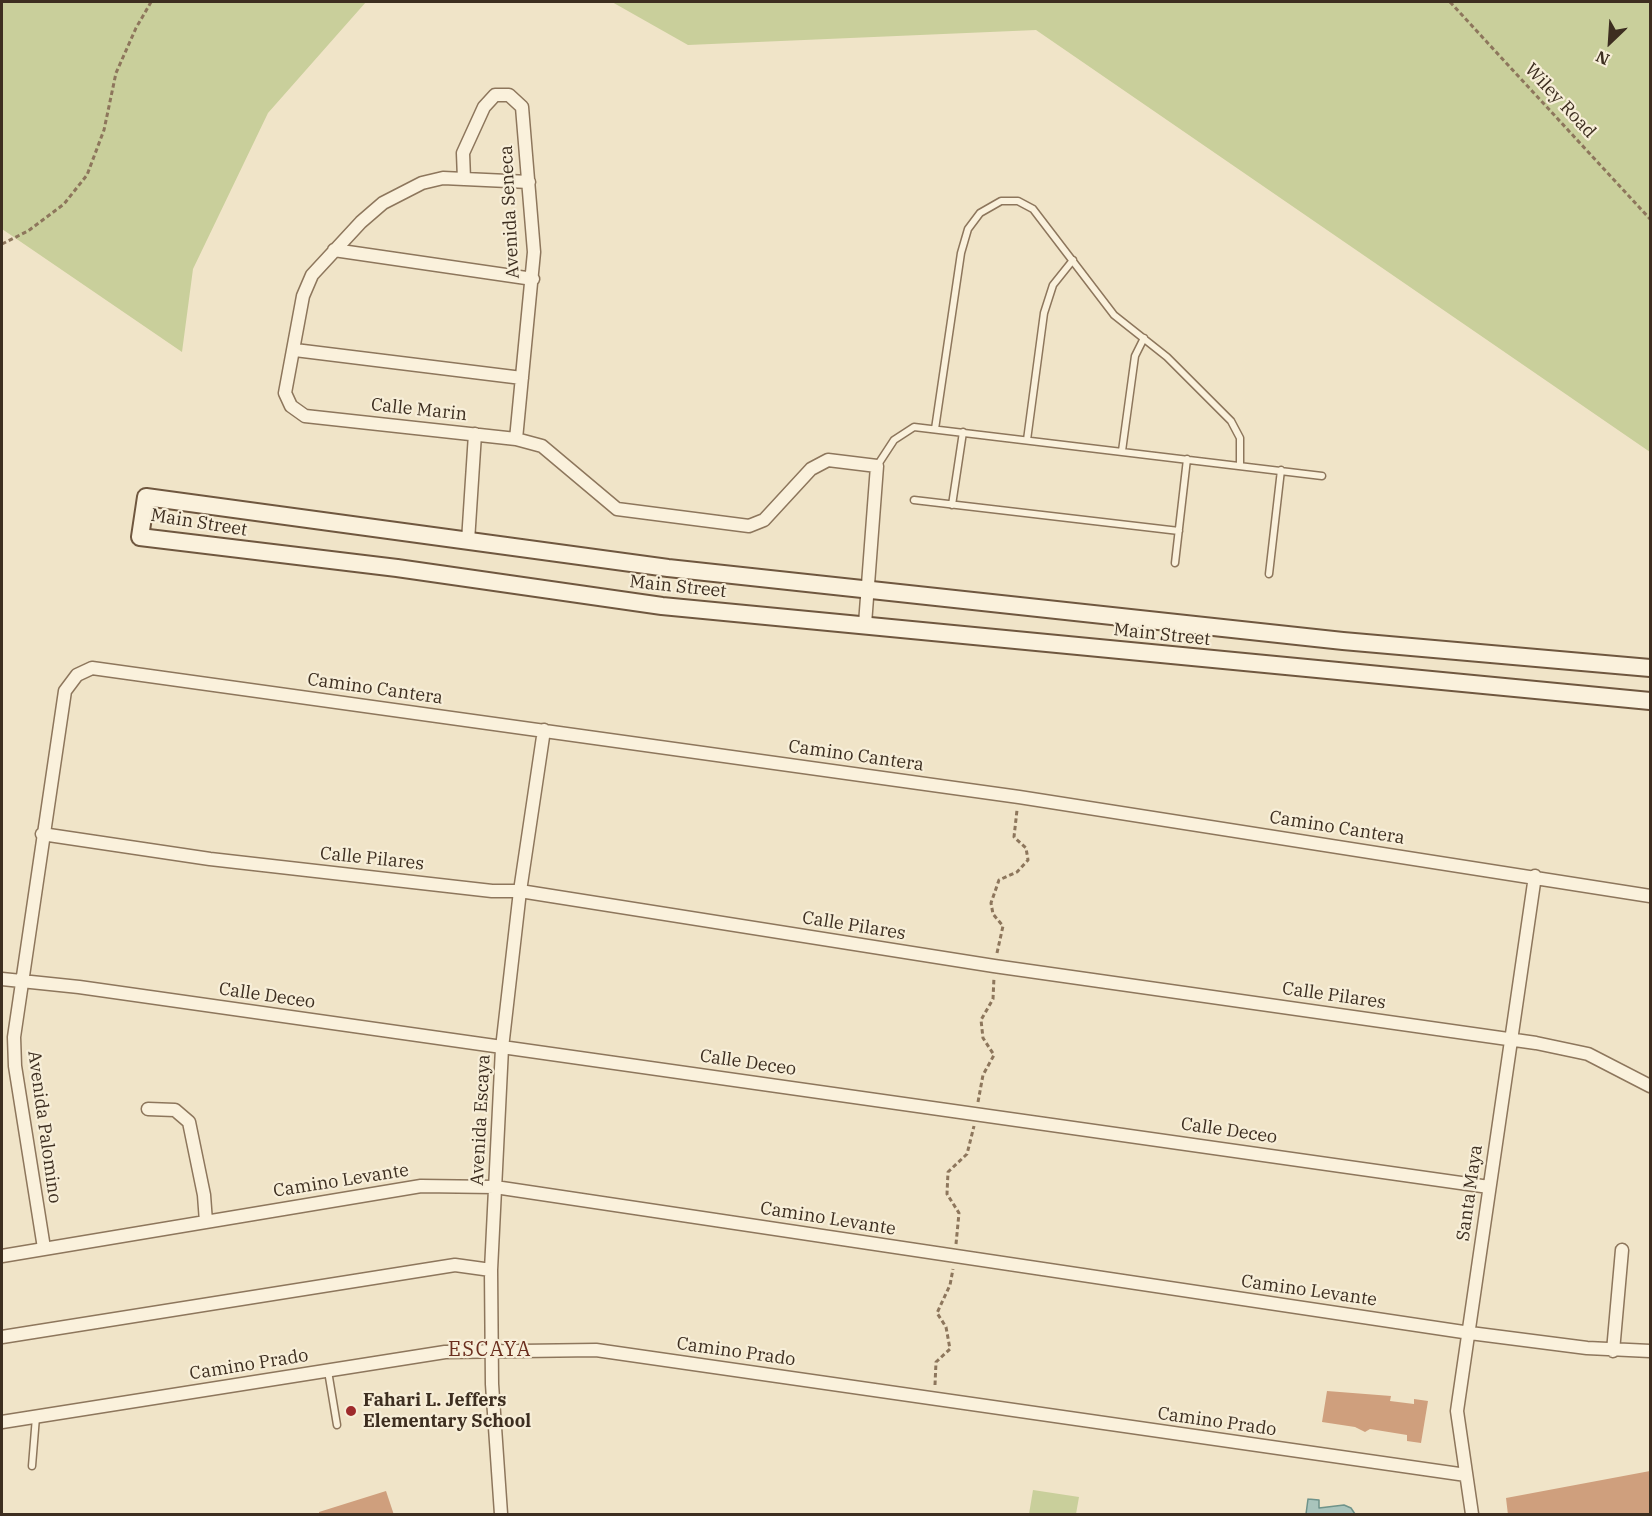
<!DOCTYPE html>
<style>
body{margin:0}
#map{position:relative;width:1652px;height:1516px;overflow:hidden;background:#f0e4c8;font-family:"IBM Plex Serif",serif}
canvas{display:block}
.frame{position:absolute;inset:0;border:3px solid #3d2e20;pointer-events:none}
.north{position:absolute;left:1580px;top:12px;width:60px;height:60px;-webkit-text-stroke:4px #f7eed8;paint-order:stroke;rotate:205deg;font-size:16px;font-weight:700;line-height:24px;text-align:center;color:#3d2e20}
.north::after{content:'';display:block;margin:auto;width:21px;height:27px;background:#3d2e20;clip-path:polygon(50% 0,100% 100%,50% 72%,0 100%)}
</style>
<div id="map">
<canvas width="1652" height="1516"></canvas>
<div class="frame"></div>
<div class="north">N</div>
</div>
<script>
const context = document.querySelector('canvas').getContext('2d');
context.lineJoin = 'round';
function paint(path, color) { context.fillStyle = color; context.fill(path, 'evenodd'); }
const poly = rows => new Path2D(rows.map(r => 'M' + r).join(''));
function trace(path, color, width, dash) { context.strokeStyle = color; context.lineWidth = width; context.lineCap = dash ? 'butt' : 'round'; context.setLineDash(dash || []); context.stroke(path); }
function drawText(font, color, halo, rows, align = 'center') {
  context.font = font + ' "IBM Plex Serif",serif'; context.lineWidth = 4.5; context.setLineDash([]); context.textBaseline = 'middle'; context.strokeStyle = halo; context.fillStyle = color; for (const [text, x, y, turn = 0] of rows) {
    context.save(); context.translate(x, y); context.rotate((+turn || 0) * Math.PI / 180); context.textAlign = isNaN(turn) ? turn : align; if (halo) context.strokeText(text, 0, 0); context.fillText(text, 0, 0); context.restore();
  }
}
paint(poly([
 [2,2,366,2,268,113,193,269,182,352,2,229],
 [612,2,1650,2,1650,452,1036,30,688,45],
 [1033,1490,1079,1497,1076,1514,1029,1514]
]), '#c9cf9b');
const water = poly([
 [1308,1499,1319,1500,1319,1508,1344,1505,1351,1508,1355,1514,1306,1514,1308,1499]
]);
paint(water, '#a9c4bc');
trace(water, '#6f938a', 1.5);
paint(poly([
 [1327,1391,1391,1396,1390,1401,1414,1404,1414,1399,1428,1401,1421,1443,1407,1441,1407,1435,1370,1429,1365,1432,1355,1427,1322,1422],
 [1650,1471,1650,1515,1508,1515,1506,1498],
 [386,1491,394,1515,319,1515,319,1512]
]), '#cf9f7d');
const lane = poly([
 [935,429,961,253,968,229,980,213,1001,201,1018,201,1033,209,1114,315,1167,357,1231,421,1240,438,1240,466],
 [1027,440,1044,313,1053,285,1073,260],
 [1122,451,1135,356,1144,338],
 [877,466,894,440,914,427,1322,476],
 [914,500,1179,531],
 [952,505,963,432],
 [1175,563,1187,459],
 [1269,574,1281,470],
 [328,1371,337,1425],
 [32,1466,36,1417]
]);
const street = poly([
 [464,179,463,153,484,107,495,95,509,95,522,107,534,252,516,439],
 [529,182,443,178,422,183,383,203,361,222,312,275,303,296,285,393,291,406,305,416,516,439,542,446,617,509,749,526,764,520,811,469,828,460,877,466,865,624],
 [334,250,533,279],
 [295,350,522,378],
 [468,541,475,434],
 [42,834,210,859,492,891,520,891,994,966,1536,1043,1588,1054,1650,1086],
 [2,979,79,987,1489,1187],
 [148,1109,175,1110,189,1122,204,1195,206,1222],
 [44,1248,15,1066,14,1037,65,691,77,675,92,668,1019,797,1650,896],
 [2,1256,421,1186,495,1187,1470,1333,1587,1348,1650,1351],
 [2,1337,455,1265,491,1270],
 [1613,1351,1622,1250],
 [2,1422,445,1352,596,1350,1466,1475],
 [501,1514,492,1384,491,1270,502,1048,520,891,544,730],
 [1472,1514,1457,1411,1535,876]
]);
const secondary = poly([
 [1650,668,1343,641,668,568,146,497,140,537,397,568,662,606,1650,701]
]);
trace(lane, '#8d765c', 9);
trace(street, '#8d765c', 15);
trace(secondary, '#6f573f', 20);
trace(poly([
 [1450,2,1650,219],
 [2,244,28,231,64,204,87,175,104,130,116,73,136,28,151,2],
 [997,953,1003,926,993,914,991,903,999,880,1017,872,1028,860,1026,848,1014,837,1017,810],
 [978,1102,983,1075,994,1055,983,1038,981,1020,993,999,994,977],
 [956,1244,959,1213,947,1194,948,1172,967,1154,974,1126],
 [935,1385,936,1362,950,1349,946,1327,937,1313,950,1285,953,1269]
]), '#8d765c', 3, [4.5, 3]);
trace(lane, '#faf1dc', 6);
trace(street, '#faf1dc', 12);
trace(secondary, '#faf1dc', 16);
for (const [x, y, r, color] of [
 [351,1411,6,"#9e2a2b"]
]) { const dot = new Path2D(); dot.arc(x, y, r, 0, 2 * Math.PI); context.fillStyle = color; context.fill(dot); trace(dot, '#f7eed8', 2); }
drawText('18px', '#3d2e20', '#f7eed8', [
 ["Wiley Road",1560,101,47],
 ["Avenida Seneca",510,212,-93],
 ["Calle Marin",419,410,6],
 ["Main Street",199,523,9],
 ["Main Street",678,587,6],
 ["Main Street",1162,635,6],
 ["Camino Cantera",375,689,8],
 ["Camino Cantera",856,756,8],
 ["Camino Cantera",1337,828,9],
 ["Calle Pilares",372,859,6],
 ["Calle Pilares",854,926,9],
 ["Calle Deceo",267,996,8],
 ["Calle Pilares",1334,996,8],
 ["Calle Deceo",748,1063,8],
 ["Avenida Escaya",481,1120,-87],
 ["Avenida Palomino",44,1127,82],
 ["Calle Deceo",1229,1131,8],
 ["Camino Levante",341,1181,-9],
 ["Santa Maya",1470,1193,-82],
 ["Camino Levante",828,1219,9],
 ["Camino Levante",1309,1291,8],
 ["Camino Prado",736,1352,8],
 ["Camino Prado",249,1365,-9],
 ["Camino Prado",1217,1422,8]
]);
drawText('bold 18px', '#3d2e20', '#f7eed8', [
 ["Fahari L. Jeffers",363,1401],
 ["Elementary School",363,1422]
], 'left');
context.letterSpacing = '1.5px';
drawText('20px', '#6b2e1e', '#f7eed8', [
 ["ESCAYA",490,1350]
]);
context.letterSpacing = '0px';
</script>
